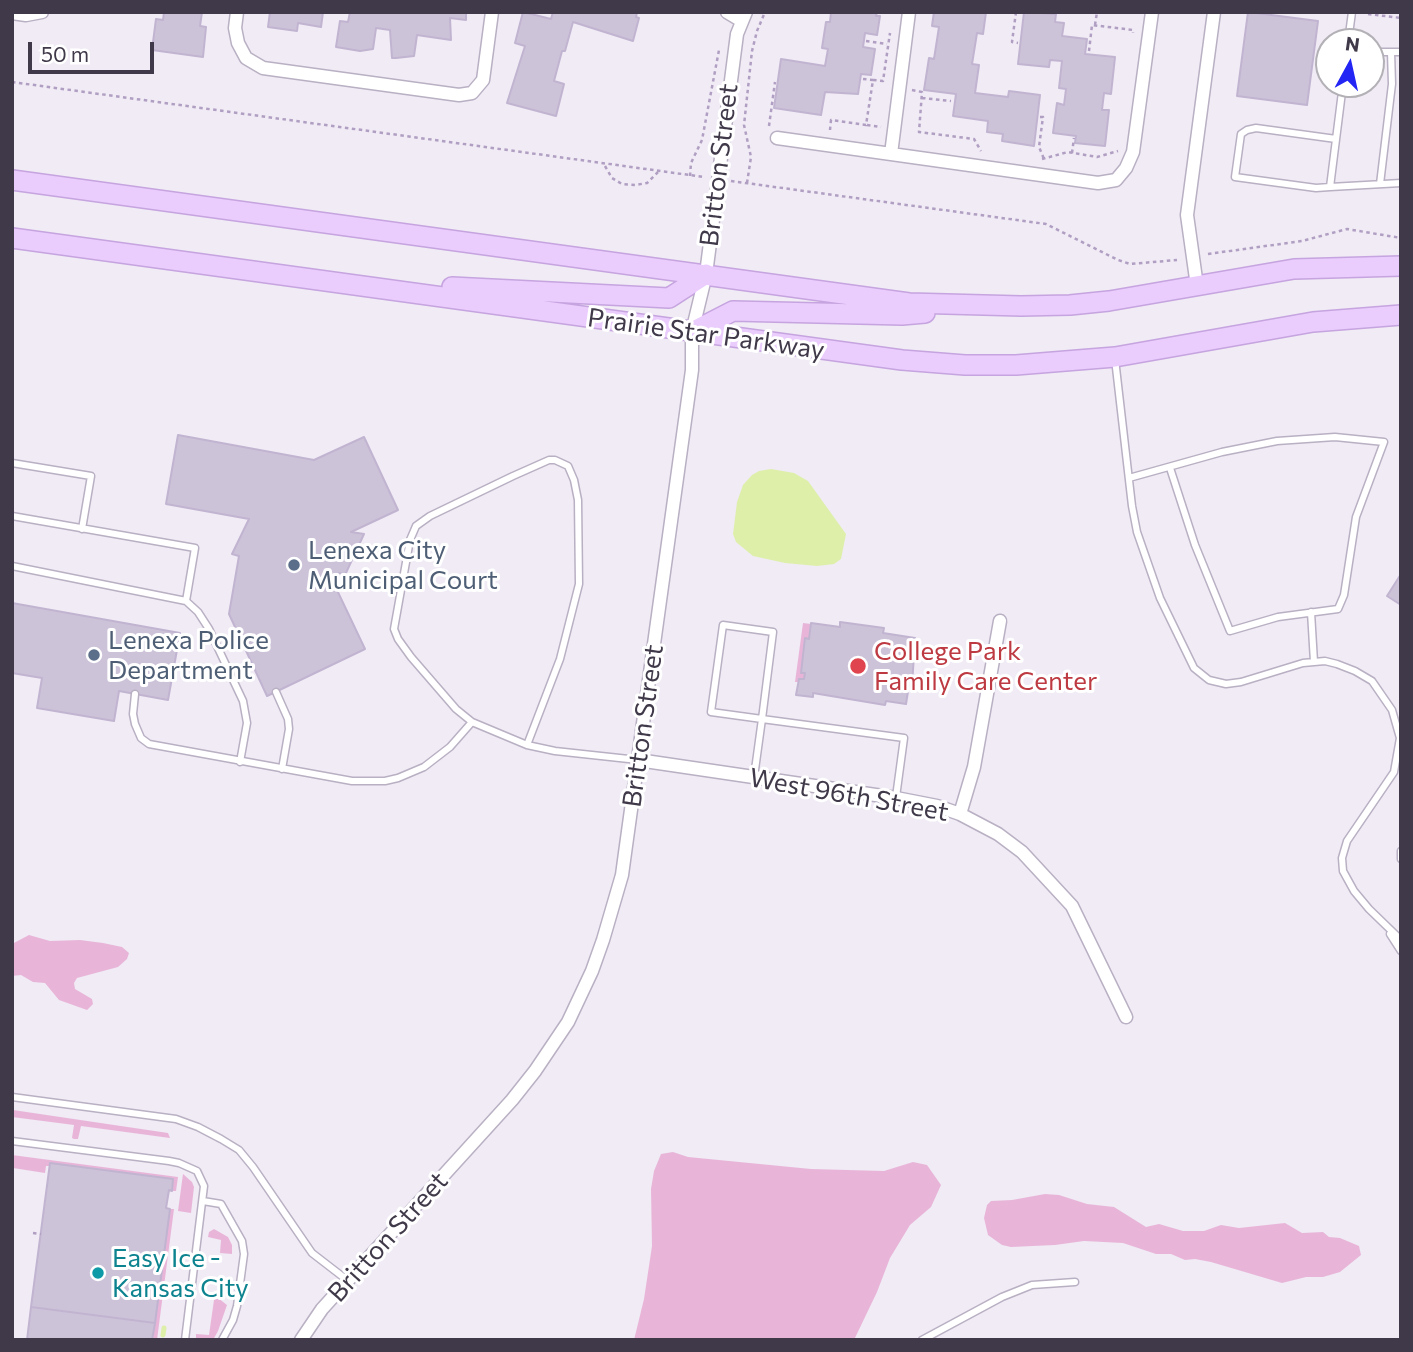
<!DOCTYPE html>
<style>
body{margin:0}
#map{position:relative;width:1413px;height:1352px;overflow:hidden;background:#f0ebf5;font-family:Commissioner,sans-serif}
canvas{display:block}
.frame{position:absolute;inset:0;border:14px solid #403949;pointer-events:none}
.north{position:absolute;left:1315px;top:28px;width:70px;height:70px;box-sizing:border-box;background:#fff;border:2px solid #b3b0b6;border-radius:50%;rotate:8deg;font-size:19px;font-weight:700;line-height:28px;text-align:center;color:#403949}
.north::after{content:'';display:block;margin:auto;width:24px;height:32px;background:#2225f4;clip-path:polygon(50% 0,100% 100%,50% 72%,0 100%)}
.scale{position:absolute;left:28px;top:42px;width:126px;height:32px;box-sizing:border-box;border:4px solid #403949;border-top:0;padding-left:9px;font-size:21px;line-height:24px;white-space:nowrap;color:#403949;-webkit-text-stroke:5px #fff;paint-order:stroke}
</style>
<div id="map">
<canvas width="1413" height="1352"></canvas>
<div class="frame"></div>
<div class="north">N</div>
<div class="scale">50 m</div>
</div>
<script>
const context = document.querySelector('canvas').getContext('2d');
context.lineJoin = 'round';
function paint(path, color) { context.fillStyle = color; context.fill(path, 'evenodd'); }
const poly = rows => new Path2D(rows.map(r => 'M' + r).join(''));
function trace(path, color, width, dash) { context.strokeStyle = color; context.lineWidth = width; context.lineCap = dash ? 'butt' : 'round'; context.setLineDash(dash || []); context.stroke(path); }
function drawText(font, color, halo, rows, align = 'center') {
  context.font = font + ' Commissioner,sans-serif'; context.lineWidth = 6; context.setLineDash([]); context.textBaseline = 'middle'; context.strokeStyle = halo; context.fillStyle = color; for (const [text, x, y, turn = 0] of rows) {
    context.save(); context.translate(x, y); context.rotate((+turn || 0) * Math.PI / 180); context.textAlign = isNaN(turn) ? turn : align; if (halo) context.strokeText(text, 0, 0); context.fillText(text, 0, 0); context.restore();
  }
}
paint(poly([
 [803,623,811,624,809,639,805,639,801,672,805,673,804,679,799,679,798,682,795,682],
 [29,935,50,941,80,940,103,943,122,947,129,953,127,959,118,967,77,978,74,983,75,989,92,999,93,1004,87,1010,59,1000,45,983,33,982,21,975,12,976,12,944],
 [13,1110,168,1133,170,1138,81,1126,78,1139,74,1139,72,1138,74,1125,12,1117],
 [673,1152,688,1157,811,1169,884,1171,913,1162,927,1165,941,1185,931,1207,910,1225,890,1258,877,1292,854,1340,634,1340,644,1299,652,1246,651,1189,654,1171,661,1154],
 [12,1155,178,1177,176,1191,172,1191,173,1179,50,1163,49,1166,46,1166,45,1173,13,1168],
 [183,1174,192,1182,194,1187,191,1213,178,1211],
 [1045,1194,1059,1195,1087,1204,1114,1207,1146,1227,1159,1224,1183,1231,1204,1231,1221,1225,1239,1228,1285,1223,1302,1233,1323,1232,1329,1237,1340,1238,1359,1246,1361,1255,1340,1272,1323,1277,1306,1277,1282,1283,1211,1262,1195,1259,1185,1260,1171,1254,1156,1254,1123,1243,1084,1241,1055,1245,1011,1247,1002,1245,988,1235,984,1218,987,1205,991,1201,1012,1200],
 [170,1209,174,1209,157,1340,152,1340],
 [214,1229,228,1237,232,1245,232,1254,220,1253,221,1240,208,1237,209,1232],
 [218,1298,227,1305,218,1331,213,1340,196,1340,196,1334,209,1335,214,1300]
]), '#e8b5d9');
paint(poly([
 [771,469,794,473,808,481,846,534,841,559,834,564,817,566,785,563,753,556,736,542,733,534,737,502,743,485,752,475,759,471]
]), '#deefaa');
trace(poly([
 [163,1335,164,1328]
]), '#deefaa', 5);
const building = poly([
 [164,12,202,12,200,26,206,27,203,57,152,50,156,19,163,20,164,12],
 [270,12,323,12,321,27,298,23,297,31,268,27,270,12],
 [350,12,466,12,466,20,450,18,451,40,417,35,414,56,396,58,392,58,390,30,376,28,373,49,360,51,336,47,340,21,348,22,350,12],
 [523,12,551,19,553,12,637,12,636,17,639,18,633,41,573,22,565,51,562,51,554,81,564,84,556,116,507,103,525,46,515,43,523,12],
 [831,12,877,12,876,16,880,16,877,35,865,33,863,47,875,49,871,75,861,74,858,94,825,92,821,115,774,108,781,59,825,66,828,49,822,48,826,22,830,22,831,12],
 [934,12,986,12,983,34,977,33,972,64,979,65,975,93,1008,97,1009,91,1040,95,1034,146,1002,141,1003,134,987,132,988,121,953,116,956,94,924,90,929,58,934,59,939,27,932,26,934,12],
 [1024,12,1056,14,1055,22,1064,23,1062,36,1087,39,1085,54,1115,57,1111,94,1104,93,1102,110,1109,110,1105,146,1075,143,1076,136,1053,133,1057,103,1064,105,1066,89,1059,88,1062,61,1050,60,1049,67,1018,64,1024,12],
 [1248,12,1318,21,1307,105,1237,96,1248,12],
 [178,435,314,460,364,437,398,510,351,532,364,534,345,575,339,573,336,588,365,649,267,696,229,614,239,556,232,554,249,519,166,504,178,435],
 [1401,574,1401,605,1387,596,1401,574],
 [12,603,180,633,168,700,119,691,114,721,37,708,42,678,12,673,12,603],
 [840,622,884,628,883,633,915,638,912,686,909,685,906,704,886,701,885,705,813,693,813,697,796,695,799,679,804,679,805,673,801,673,805,638,809,639,811,623,840,627,840,622],
 [50,1163,173,1179,172,1191,169,1190,166,1208,170,1209,155,1323,31,1307,50,1163],
 [31,1307,155,1323,152,1340,27,1340,31,1307]
]);
paint(building, '#cdc3d9');
trace(building, '#c1b4d1', 2);
const service = poly([
 [1348,42,1352,12],
 [1371,52,1401,52],
 [1343,84,1330,187,1401,183],
 [1380,184,1392,84,1391,52],
 [1330,187,1316,188,1235,177,1241,134,1247,130,1256,128,1336,139],
 [1115,359,1132,506,1137,532,1160,598,1194,668,1209,680,1226,684,1241,682,1303,663,1325,661,1337,664,1355,671,1372,681,1392,710,1400,738,1394,772,1347,841,1342,858,1343,871,1354,891,1369,909,1401,940],
 [12,463,91,476,82,529],
 [1129,478,1222,452,1277,441,1335,437,1384,442,1356,517,1344,595,1338,609,1278,617,1230,631,1195,545,1170,468],
 [12,516,195,548,186,601],
 [12,566,186,601,198,612,209,629,243,701,247,723,240,762],
 [1311,612,1314,662],
 [276,692,288,719,289,729,282,769],
 [135,694,133,714,135,724,141,738,149,744,352,781,385,781,398,778,424,767,450,747,472,722],
 [527,745,560,659,579,584,578,500,574,480,568,466,555,460,549,460,513,476,430,516,416,526,410,540,394,629,398,639,411,657,456,709,472,722,527,745,555,751,638,760],
 [754,777,762,719,773,632,723,625,711,712,762,719,904,738,896,797],
 [1401,851,1401,859],
 [1390,934,1401,951],
 [12,1097,176,1119,198,1127,221,1139,239,1150,253,1167,312,1253,347,1280],
 [12,1141,169,1161,179,1163,197,1171,204,1186,185,1340],
 [203,1201,221,1204,242,1241,244,1254,237,1306,233,1320,222,1340],
 [922,1340,1002,1297,1032,1285,1075,1282]
]);
const minor = poly([
 [237,12,235,28,238,43,246,58,263,68,459,95,472,93,483,80,492,12],
 [727,12,742,21],
 [12,13,26,15,42,12],
 [777,138,1098,183,1116,180,1126,168,1133,152,1152,12],
 [891,154,909,12],
 [1197,286,1187,215,1214,12],
 [638,760,896,798,937,806,960,814,998,834,1022,852,1072,906,1126,1017],
 [960,814,974,767,1000,621],
 [301,1340,322,1309,512,1100,535,1071,568,1022,592,971,603,940,622,875,625,853,692,370,692,332,706,274,737,34,746,12]
]);
const secondary = poly([
 [12,180,909,303,1021,306,1070,305,1109,301,1294,269,1401,266],
 [12,238,902,360,965,365,1016,365,1115,357,1313,322,1401,315],
 [452,287,669,298,706,274],
 [692,332,733,311,902,315,925,313]
]);
trace(service, '#b9b0c3', 9);
trace(minor, '#b9b0c3', 15);
trace(secondary, '#c6a4df', 22);
trace(poly([
 [1016,12,1012,42,1018,43],
 [1368,14,1401,18],
 [1095,25,1097,12],
 [866,41,887,44],
 [1089,51,1092,25,1133,30,1133,33],
 [863,79,873,80],
 [12,82,704,177],
 [912,90,922,92,919,132,974,139,981,151],
 [922,98,951,101],
 [1040,117,1043,117,1039,147,1044,159],
 [867,125,881,127],
 [769,126,775,82],
 [830,130,831,120,866,125,873,80,883,81,890,33],
 [1072,153,1074,138],
 [1042,159,1068,152,1097,157,1118,151],
 [605,166,612,178,622,184,635,185,647,183,658,172],
 [690,176,691,163,702,140,719,50],
 [731,181,1046,224,1118,260,1130,264,1177,260],
 [747,183,751,157,744,125,752,51,757,31,765,12],
 [1208,254,1302,241,1347,229,1401,238],
 [33,1233,41,1234]
]), '#b09fc2', 2.5, [3.5, 3.5]);
trace(service, '#fff', 6);
trace(minor, '#fff', 12);
trace(secondary, '#eaccfd', 19);
for (const [x, y, r, color] of [
 [294,565,7,"#5c6f8a"],
 [94,655,7,"#5c6f8a"],
 [858,666,9,"#e0444e"],
 [98,1273,7,"#0f9aa8"]
]) { const dot = new Path2D(); dot.arc(x, y, r, 0, 2 * Math.PI); context.fillStyle = color; context.fill(dot); trace(dot, '#fff', 2.5); }
drawText('26px', '#403949', '#fff', [
 ["Britton Street",719,165,-83],
 ["Prairie Star Parkway",706,334,8],
 ["Britton Street",643,726,-82],
 ["West 96th Street",849,795,10],
 ["Britton Street",388,1237,-48]
]);
drawText('26px', '#4e5e75', '#fff', [
 ["Lenexa City",308,550],
 ["Municipal Court",308,580],
 ["Lenexa Police",108,640],
 ["Department",108,670]
], 'left');
drawText('26px', '#be3a42', '#fff', [
 ["College Park",874,651],
 ["Family Care Center",874,681]
], 'left');
drawText('26px', '#0d838f', '#fff', [
 ["Easy Ice -",112,1258],
 ["Kansas City",112,1288]
], 'left');
</script>
